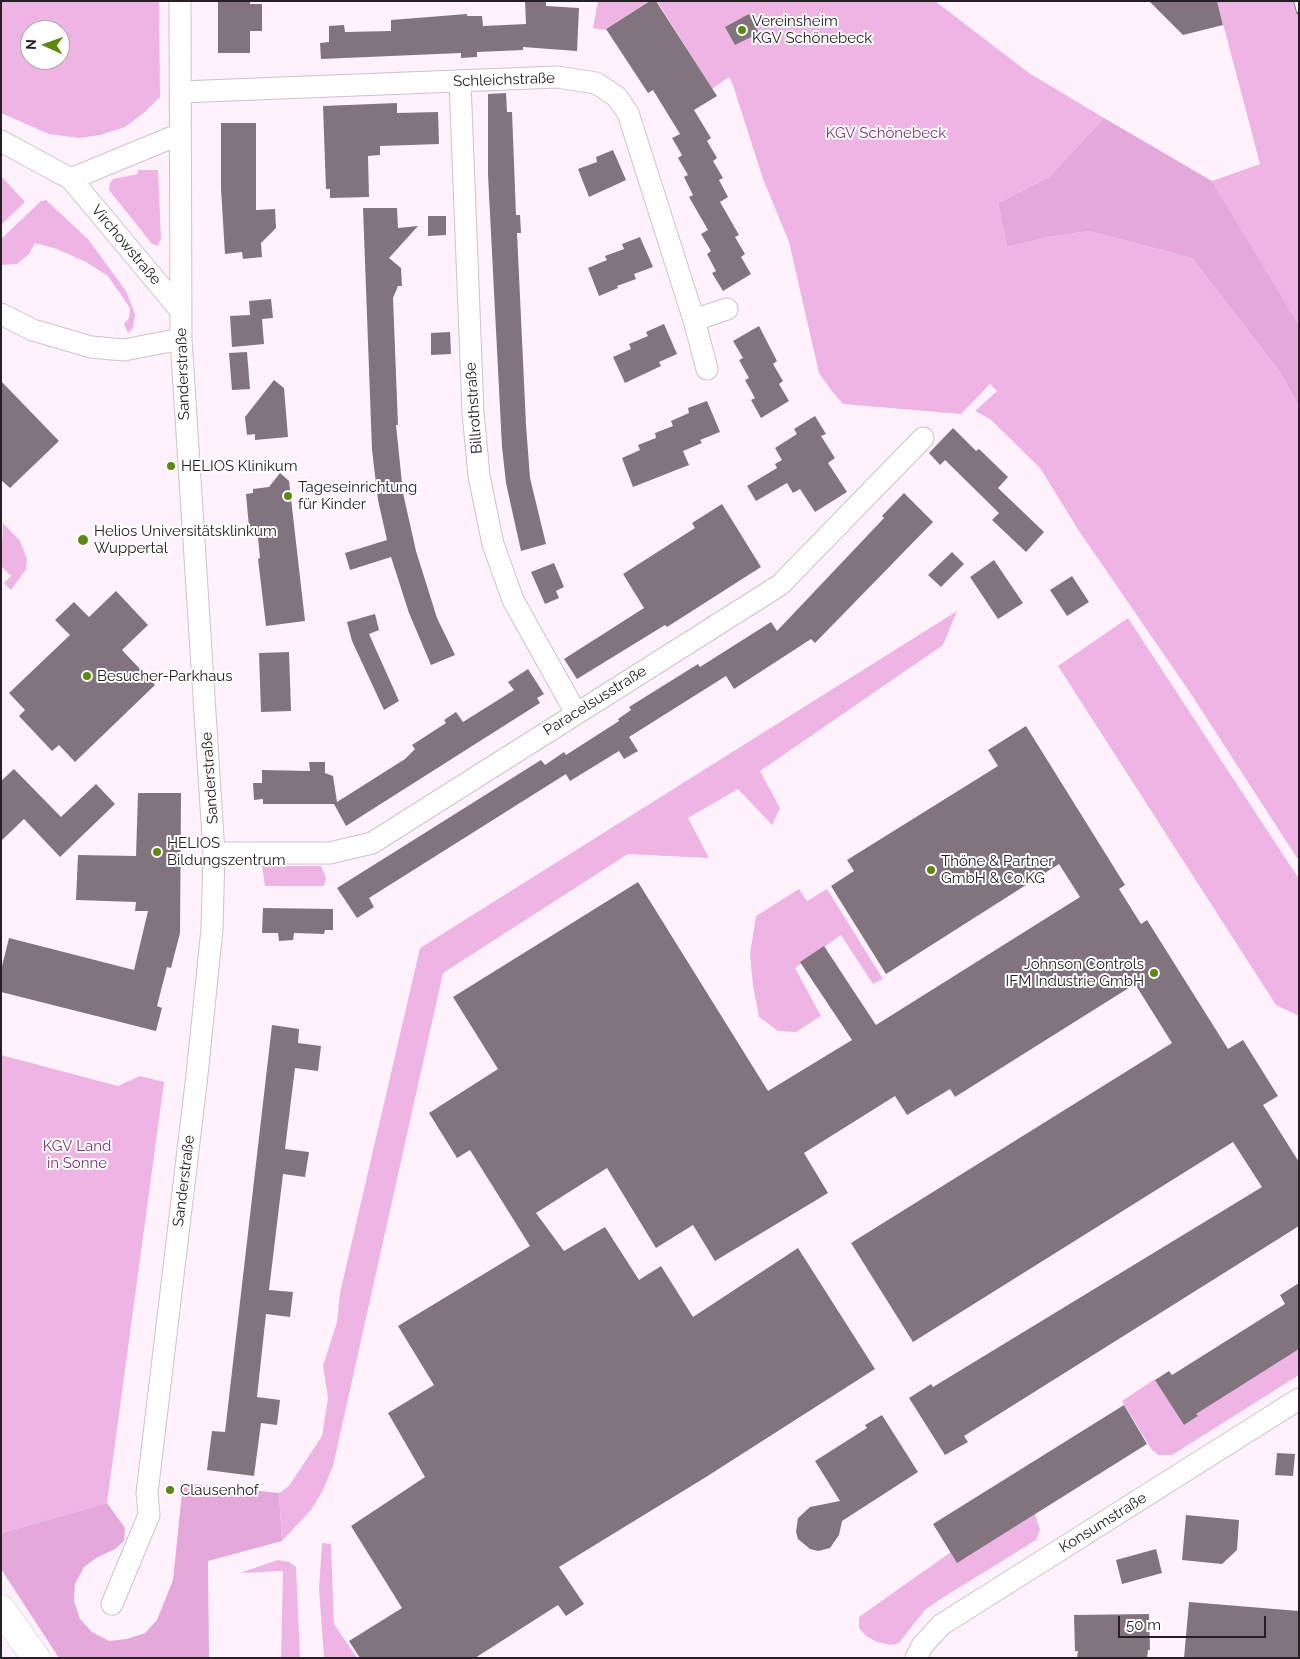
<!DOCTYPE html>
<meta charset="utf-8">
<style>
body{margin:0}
#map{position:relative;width:1300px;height:1659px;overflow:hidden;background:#fff2fc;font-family:Raleway,sans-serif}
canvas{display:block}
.frame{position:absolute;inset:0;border:2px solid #262025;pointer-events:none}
.north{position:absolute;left:20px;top:20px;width:50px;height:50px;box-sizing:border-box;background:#fff;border:1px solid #a8a6a8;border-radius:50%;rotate:272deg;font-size:14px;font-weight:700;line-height:20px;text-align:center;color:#262025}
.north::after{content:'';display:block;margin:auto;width:18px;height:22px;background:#5f8812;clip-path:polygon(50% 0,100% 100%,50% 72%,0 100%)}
.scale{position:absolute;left:1118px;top:1616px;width:148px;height:22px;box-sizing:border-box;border:2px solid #262025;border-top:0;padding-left:6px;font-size:15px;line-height:18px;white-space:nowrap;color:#262025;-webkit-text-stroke:4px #fff;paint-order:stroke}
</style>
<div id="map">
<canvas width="1300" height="1659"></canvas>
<div class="frame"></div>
<div class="north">N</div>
<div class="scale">50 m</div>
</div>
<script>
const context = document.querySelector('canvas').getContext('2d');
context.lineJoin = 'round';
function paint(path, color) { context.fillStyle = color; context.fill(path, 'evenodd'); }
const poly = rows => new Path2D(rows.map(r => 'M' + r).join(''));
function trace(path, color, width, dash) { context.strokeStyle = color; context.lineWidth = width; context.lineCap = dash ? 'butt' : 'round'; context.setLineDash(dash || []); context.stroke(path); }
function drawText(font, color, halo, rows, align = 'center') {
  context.font = font + ' Raleway,sans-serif'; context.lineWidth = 4; context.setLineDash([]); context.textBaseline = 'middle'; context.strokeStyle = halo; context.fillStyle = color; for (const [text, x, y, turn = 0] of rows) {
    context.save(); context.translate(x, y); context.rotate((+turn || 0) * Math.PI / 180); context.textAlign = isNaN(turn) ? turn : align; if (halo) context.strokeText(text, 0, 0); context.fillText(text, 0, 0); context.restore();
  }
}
paint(poly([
 [1,1,159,1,160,97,145,112,125,127,100,135,79,138,49,134,1,113],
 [30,30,60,30,60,60,30,60],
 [598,1,650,1,604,30,593,28],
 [657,1,935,1,1029,73,1104,118,1049,177,998,203,1007,247,1049,237,1089,231,1192,258,1280,372,1299,407,1299,861,1191,694,1079,531,1040,468,990,419,975,411,997,391,990,384,961,414,843,404,831,390,819,373,789,242,763,179,733,85,729,77,712,89],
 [1217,1,1299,1,1299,328,1212,181,1260,164],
 [138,170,158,170,161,238,158,246,152,244,109,190,110,183,113,179,138,174],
 [1,176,25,202,1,225],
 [46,200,88,239,126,291,135,314,133,328,128,333,124,324,129,318,130,308,108,276,86,262,57,249,35,243,29,254,17,264,1,265,1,239,41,201],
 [3,523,20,541,27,559,26,569,11,590,4,583,11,576,1,566],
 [957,611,943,645,760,771,780,808,772,825,738,789,688,818,709,858,628,854,443,973,333,1466,323,1490,311,1510,282,1541,279,1493,289,1486,322,1436,328,1398,323,1366,337,1322,340,1293,420,948],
 [1128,618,1299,879,1299,1016,1276,1005,1058,666],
 [262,866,321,866,326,878,324,886,265,886],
 [799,889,807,901,827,889,883,979,873,984,841,935,795,968,821,1016,796,1032,778,1031,759,1017,753,986,750,954,756,916],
 [1,1055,118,1086,140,1076,164,1082,107,1503,1,1533],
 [1299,1349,1299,1375,1172,1455,1158,1455,1152,1450,1122,1401,1155,1379,1184,1425,1197,1417,1196,1413],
 [1035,1514,1040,1530,1036,1540,939,1600,925,1610,899,1643,891,1645,877,1642,866,1636,859,1628,859,1617,951,1552,958,1562],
 [322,1543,331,1544,334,1624,357,1658,324,1658,319,1589],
 [278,1560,289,1562,296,1567,300,1658,281,1658,283,1571,240,1573]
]), '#eeb5e4');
paint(poly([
 [1104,118,1212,181,1299,326,1299,407,1280,372,1192,258,1089,231,1049,237,1007,247,998,203,1049,177],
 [183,1483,279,1493,282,1541,208,1561,209,1658,59,1658,1,1569,1,1533,107,1503,125,1528,124,1541,115,1549,96,1558,84,1567,75,1584,74,1601,80,1619,92,1632,109,1641,127,1639,145,1633,157,1620,173,1580]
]), '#e5a8da');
paint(poly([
 [218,1,250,1,250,4,262,4,262,31,250,31,250,53,218,53],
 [525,1,546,1,546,6,579,8,577,51,523,47,523,50,477,52,477,57,461,58,461,53,321,59,320,43,329,42,329,26,344,25,345,32,391,31,391,20,467,14,467,16,482,16,483,26,526,24],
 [650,1,656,1,717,96,694,110,711,138,707,141,717,158,713,161,723,178,719,180,728,197,720,202,739,235,735,237,745,254,741,257,751,274,723,291,712,273,716,271,707,254,711,251,701,234,708,230,689,197,693,195,684,177,688,175,678,158,682,155,672,138,680,134,653,90,648,93,606,29],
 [1149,1,1217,1,1223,25,1183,35],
 [749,14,759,33,735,45,725,27],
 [506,93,507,112,512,112,516,215,520,215,521,233,517,233,526,425,530,478,546,544,521,551,506,483,502,447,488,175,488,94],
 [397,103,397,113,438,112,439,144,380,146,380,155,368,156,369,197,330,198,330,189,326,189,323,106],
 [221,123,256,123,256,210,275,209,276,228,261,243,262,257,243,259,242,252,225,254,221,189],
 [613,150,626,180,589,197,578,169,597,162,596,157],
 [363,208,397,208,398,228,418,226,389,258,401,268,402,286,398,286,393,298,398,425,396,425,403,493,416,551,437,618,455,655,431,665,409,613,391,557,350,570,345,553,387,540,378,500,372,450],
 [428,216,446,216,446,235,428,236],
 [640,237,653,267,634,274,636,279,617,286,618,288,599,296,588,268,607,260,605,256,624,249,622,244],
 [271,299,273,318,262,319,264,344,232,347,230,316,250,315,249,301],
 [664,324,677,354,659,362,661,366,625,383,613,357,631,349,629,344,648,336,646,332],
 [759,326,777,361,773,364,783,381,779,384,789,401,761,418,751,400,755,398,745,380,749,378,739,360,743,358,733,341],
 [450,332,451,354,431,355,431,333],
 [247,352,250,389,232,390,229,353],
 [274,380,284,388,288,437,255,440,255,434,247,435,245,417],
 [1,381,59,441,10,488,1,480],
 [707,401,720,432,700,440,702,443,683,451,689,465,633,487,622,458,640,450,638,445,656,438,655,433,673,426,671,421,689,413,688,408],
 [815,416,826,434,821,436,835,458,828,463,847,492,815,512,800,489,793,493,787,483,756,501,747,486,777,468,775,464,782,460,775,448,797,434,794,429],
 [953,428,976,451,979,449,1008,477,998,488,1044,532,1026,552,992,520,999,513,945,460,940,465,929,453],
 [280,473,289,481,305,621,266,626,258,559,260,558,257,527,249,527,246,494,253,493,253,489,269,487],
 [904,493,933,522,815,643,811,639,734,689,726,676,629,737,638,751,624,759,619,751,570,781,566,774,369,898,374,907,357,918,337,888,541,760,545,765,564,752,566,755,619,721,618,719,631,710,629,707,698,664,700,667,771,622,777,631,884,518,882,516],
 [722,504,761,567,667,627,665,625,577,679,564,659,644,608,623,574,695,528,692,523],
 [952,552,964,564,941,587,928,575],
 [994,560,1023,603,998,619,970,577],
 [554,563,564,587,556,591,559,598,545,604,531,572],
 [1072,576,1089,602,1067,616,1050,590],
 [116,591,148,625,122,650,155,685,75,762,59,745,52,751,19,716,25,710,9,693,70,635,55,620,74,602,89,617],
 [375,614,379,630,369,634,399,701,384,710,352,641,347,622],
 [289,652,291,711,261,712,259,653],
 [528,669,544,694,537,698,540,703,346,826,334,804,263,804,263,799,254,800,253,783,262,783,262,770,310,771,309,762,325,762,325,773,333,776,337,802,405,759,415,749,412,745,446,723,444,720,456,712,463,722,514,690,508,682],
 [1026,726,1125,885,1119,889,1141,924,1147,920,1228,1049,1243,1040,1278,1096,1263,1105,1299,1162,1299,1226,964,1436,968,1442,945,1455,909,1398,931,1384,933,1387,1262,1187,1233,1142,913,1342,851,1243,1172,1043,1135,984,955,1097,950,1089,907,1115,895,1096,804,1153,828,1193,715,1261,693,1225,656,1248,607,1168,536,1213,564,1251,605,1227,639,1280,661,1266,693,1317,798,1248,875,1369,706,1477,559,1567,584,1604,566,1616,558,1605,475,1658,360,1658,349,1641,402,1608,351,1526,425,1477,388,1413,434,1385,398,1326,530,1246,470,1150,457,1158,429,1113,498,1069,453,997,638,882,768,1091,852,1040,800,962,824,946,876,1025,1080,897,1059,864,886,974,831,886,854,871,847,860,998,766,988,750],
 [14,769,61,817,96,784,115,804,60,857,24,819,1,841,1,781],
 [138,793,181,793,180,933,171,968,167,967,157,1006,162,1008,156,1031,1,992,1,970,9,938,134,970,148,911,135,911,136,902,76,900,78,855,136,856],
 [263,908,333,909,333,930,325,930,324,934,294,933,293,940,279,941,278,933,262,933],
 [272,1025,299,1029,298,1043,321,1046,318,1071,295,1068,285,1149,309,1152,305,1177,283,1174,269,1290,293,1292,290,1317,266,1314,257,1397,280,1400,277,1425,261,1423,254,1476,207,1470,212,1431,225,1432],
 [1299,1283,1299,1349,1196,1414,1198,1416,1184,1425,1155,1380,1169,1371,1172,1375,1285,1304,1280,1295],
 [1124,1405,1147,1444,957,1563,933,1524],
 [882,1415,918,1472,842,1521,839,1535,830,1548,818,1551,810,1549,798,1539,796,1532,798,1518,810,1507,840,1501,815,1461,867,1428,865,1425],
 [1277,1453,1295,1454,1293,1476,1275,1475],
 [1186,1515,1239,1520,1237,1550,1222,1564,1182,1560],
 [1156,1549,1162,1573,1122,1584,1116,1560],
 [1189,1602,1299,1611,1299,1658,1184,1658],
 [1149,1614,1150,1650,1148,1650,1147,1658,1077,1658,1078,1651,1075,1651,1074,1615]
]), '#82747f');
const minor = poly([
 [460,82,473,412,479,476,493,544,513,600,576,713],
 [181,92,557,77,596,83,617,97,628,113,694,320,707,369],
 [1,141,71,179,181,311],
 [71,179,180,134],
 [1,314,33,330,91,347,124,350,181,339],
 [694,320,727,309],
 [214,853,330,853,372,843,780,585,923,438],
 [112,1604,149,1515,147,1493,197,1075,212,929,214,853,181,339,180,1],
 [916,1658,922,1646,941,1625,1299,1399]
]);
const motorway = poly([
 [1,1609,36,1658]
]);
trace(minor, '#d0c1cd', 23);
trace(motorway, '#d0c1cd', 29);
trace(minor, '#fff', 21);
trace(motorway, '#fff', 28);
const rail = poly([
 [1296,1,1299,12]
]);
trace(rail, '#6e656c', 5.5);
trace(rail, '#fff', 4, [11]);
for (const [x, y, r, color] of [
 [742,30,5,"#5f8812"],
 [171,466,5,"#5f8812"],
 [288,496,5,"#5f8812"],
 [83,540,6,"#5f8812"],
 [87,676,5,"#5f8812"],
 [157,852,5,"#5f8812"],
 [931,870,5,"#5f8812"],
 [1154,973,5,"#5f8812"],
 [170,1490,5,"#5f8812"]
]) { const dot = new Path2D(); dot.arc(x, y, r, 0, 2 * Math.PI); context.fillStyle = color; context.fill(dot); trace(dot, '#fff', 2); }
drawText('15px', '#262025', '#fff', [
 ["Vereinsheim",752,21],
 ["KGV Schönebeck",752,38],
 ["HELIOS Klinikum",181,466],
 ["Tageseinrichtung",298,487],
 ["für Kinder",298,504],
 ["Helios Universitätsklinkum",94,531],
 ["Wuppertal",94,548],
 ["Besucher-Parkhaus",97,676],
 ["HELIOS",167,843],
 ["Bildungszentrum",167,860],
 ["Thöne & Partner",941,861],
 ["GmbH & Co.KG",941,878],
 ["Johnson Controls",1144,964,"right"],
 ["IFM Industrie GmbH",1144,981,"right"],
 ["Clausenhof",180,1490]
], 'left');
drawText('15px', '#262025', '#fff', [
 ["Schleichstraße",504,80,-2],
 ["Virchowstraße",126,245,50],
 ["Sanderstraße",183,374,-92],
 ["Billrothstraße",474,408,-94],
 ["Paracelsusstraße",595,701,-32],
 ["Sanderstraße",210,778,-94],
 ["Sanderstraße",184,1181,-83],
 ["Konsumstraße",1103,1523,-32]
]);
drawText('15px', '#7b3472', '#fff', [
 ["KGV Schönebeck",886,133],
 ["KGV Land",77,1146],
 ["in Sonne",77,1163]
]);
</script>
